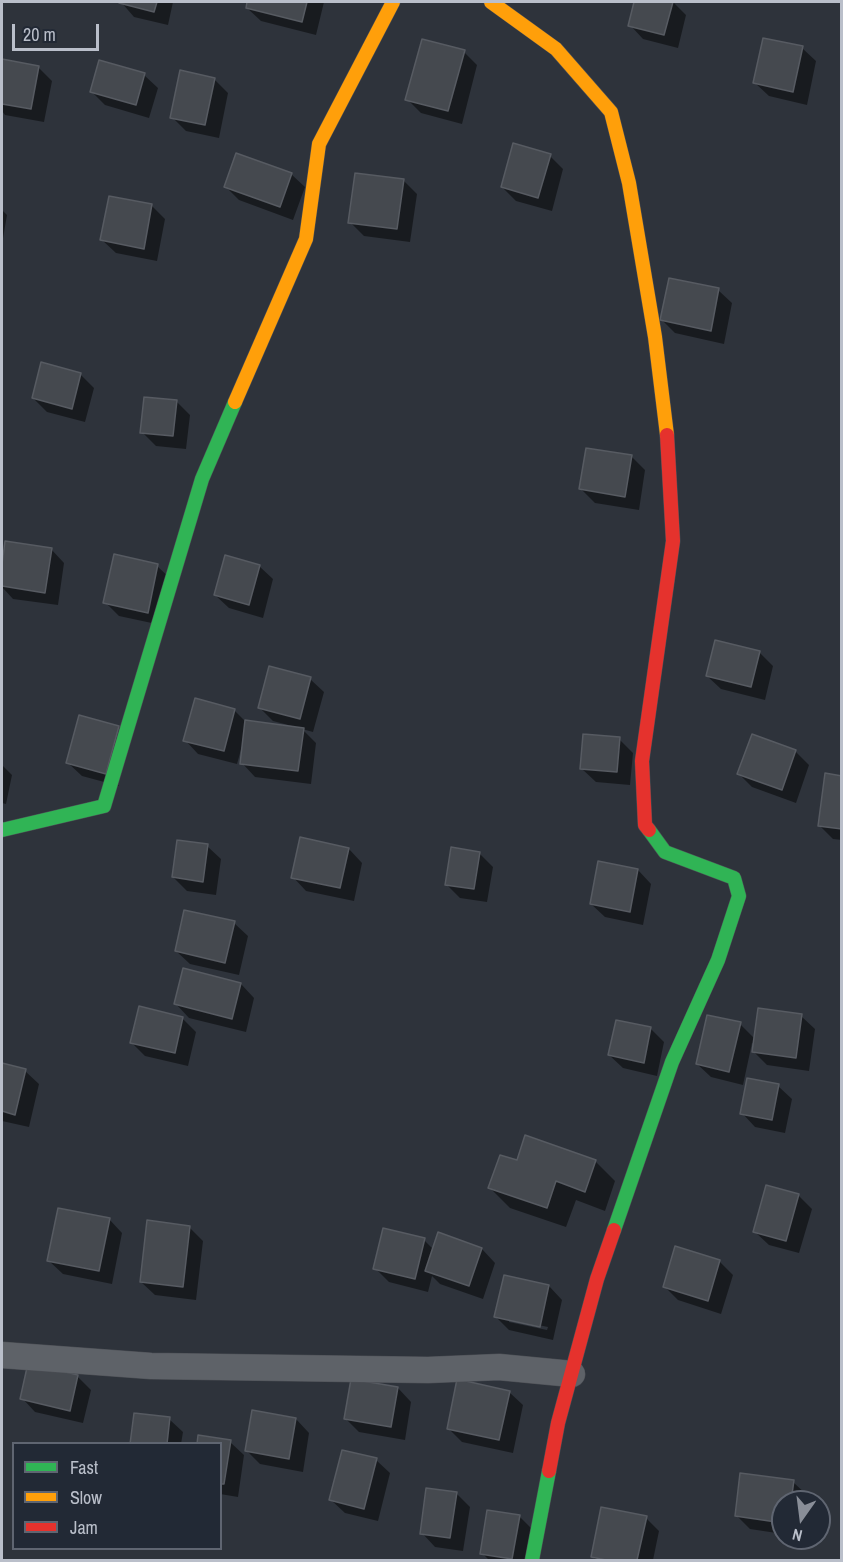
<!DOCTYPE html>
<style>
body{margin:0}
#map{position:relative;width:843px;height:1562px;overflow:hidden;background:#2e333b;font-family:"Archivo Narrow",sans-serif}
canvas{display:block}
.frame{position:absolute;inset:0;border:3px solid #babfca;pointer-events:none}
.legend{position:absolute;left:12px;top:1442px;width:210px;height:108px;box-sizing:border-box;background:#222935;border:2px solid #5f6571;margin:0;padding:8px 10px;list-style:none;font-size:18px;color:#babfca}
.legend li{display:flex;align-items:center;gap:12px;height:30px}
.legend b{width:30px;border:2px solid #5f6571}
.north{position:absolute;left:771px;top:1490px;width:60px;height:60px;box-sizing:border-box;background:#222935;border:2px solid #5f6571;border-radius:50%;rotate:194deg;font-size:16px;font-weight:700;line-height:24px;text-align:center;color:#babfca}
.north::after{content:'';display:block;margin:auto;width:21px;height:27px;background:#898e98;clip-path:polygon(50% 0,100% 100%,50% 72%,0 100%)}
.scale{position:absolute;left:12px;top:24px;width:87px;height:27px;box-sizing:border-box;border:3px solid #babfca;border-top:0;padding-left:8px;font-size:18px;line-height:21px;white-space:nowrap;color:#babfca;-webkit-text-stroke:4px #222935;paint-order:stroke}
</style>
<div id="map">
<canvas width="843" height="1562"></canvas>
<div class="frame"></div>
<ul class="legend">
<li><b style="height:8px;background:#30b455"></b>Fast</li>
<li><b style="height:8px;background:#ff9f0a"></b>Slow</li>
<li><b style="height:8px;background:#e5322d"></b>Jam</li>
</ul>
<div class="north">N</div>
<div class="scale">20 m</div>
</div>
<script>
const context = document.querySelector('canvas').getContext('2d');
context.lineJoin = 'round';
function paint(path, color) { context.fillStyle = color; context.fill(path, 'evenodd'); }
const poly = rows => new Path2D(rows.map(r => 'M' + r).join(''));
function trace(path, color, width, dash) { context.strokeStyle = color; context.lineWidth = width; context.lineCap = dash ? 'butt' : 'round'; context.setLineDash(dash || []); context.stroke(path); }
paint(poly([
 [121,2,173,2,168,25,134,17],
 [249,2,324,2,316,35,261,21,247,8],
 [636,2,673,2,686,15,678,48,643,39,630,25],
 [802,48,816,61,807,105,769,96,755,83],
 [464,52,477,65,462,124,421,113,407,99],
 [2,60,38,67,52,81,44,122,5,115,2,111],
 [144,75,158,88,149,118,105,105,91,91],
 [214,79,228,93,219,138,186,131,172,117],
 [550,156,563,169,552,211,516,201,502,187],
 [291,174,305,187,293,220,239,200,226,187],
 [403,180,417,194,410,242,364,236,350,222],
 [151,205,165,219,157,261,116,253,102,240],
 [2,210,7,215,2,244],
 [718,290,732,303,724,344,675,333,662,320],
 [80,374,94,388,85,422,47,412,33,398],
 [176,401,190,415,186,449,156,446,142,432],
 [631,456,645,470,639,510,595,503,581,489],
 [6,542,51,549,64,563,58,605,13,599,2,587],
 [157,566,171,579,161,625,119,616,105,602],
 [259,566,273,579,263,618,229,608,215,595],
 [759,652,773,666,765,700,721,689,707,676],
 [310,679,324,692,313,732,302,729,316,743,311,784,255,777,242,763,244,746,242,746,237,764,198,754,185,740,234,710,246,722,292,728,292,726,273,721,259,707],
 [80,717,119,786,82,776,68,763],
 [753,736,796,752,809,765,796,803,752,787,739,774],
 [619,739,633,753,630,785,596,782,582,769],
 [2,765,12,775,6,804,2,803],
 [842,777,842,840,833,839,820,826],
 [207,846,221,859,216,895,187,891,173,877],
 [349,849,362,863,354,901,306,891,293,877],
 [479,853,493,867,487,902,460,898,446,884],
 [638,870,651,884,643,925,605,917,591,904],
 [234,923,248,936,239,975,190,964,176,951],
 [241,984,254,998,246,1032,189,1018,176,1004],
 [801,1016,815,1029,809,1071,767,1065,754,1052,755,1044,752,1043,743,1085,711,1077,697,1064,740,1024,755,1039],
 [182,1018,196,1032,188,1066,145,1056,132,1043],
 [651,1029,664,1042,657,1076,623,1068,609,1055],
 [2,1065,25,1071,39,1084,29,1127,2,1121],
 [778,1086,792,1099,785,1133,755,1127,742,1113],
 [595,1161,615,1181,605,1211,576,1200,566,1227,510,1208,490,1188,517,1162],
 [798,1195,812,1209,799,1253,769,1245,755,1232],
 [109,1219,122,1233,112,1284,63,1274,49,1261],
 [189,1227,203,1241,196,1300,155,1295,141,1282],
 [439,1234,482,1249,495,1263,483,1299,440,1284,432,1276,428,1292,389,1282,375,1268,424,1240,434,1250],
 [719,1261,733,1275,721,1314,678,1300,664,1286],
 [549,1286,562,1300,553,1340,509,1330,496,1317],
 [509,1319,548,1327,547,1330,509,1322],
 [77,1376,91,1390,83,1423,35,1412,22,1398],
 [398,1388,411,1402,405,1440,359,1432,345,1418],
 [509,1392,523,1405,513,1453,462,1442,448,1428],
 [253,1412,296,1419,309,1433,303,1472,260,1464,246,1450],
 [169,1419,183,1432,181,1444,132,1444],
 [230,1442,244,1455,238,1497,220,1494,220,1444],
 [376,1460,390,1473,378,1521,345,1513,331,1500],
 [793,1482,807,1495,806,1502,783,1502,783,1534,750,1529,736,1515],
 [456,1493,470,1507,463,1551,435,1547,422,1533],
 [519,1516,533,1530,528,1560,489,1560,482,1553],
 [646,1518,659,1531,653,1560,596,1560,592,1557]
]), '#0007');
const building = poly([
 [119,2,157,2,154,12,119,3,119,2],
 [247,2,307,2,302,22,246,8,247,2],
 [634,2,673,2,664,35,628,26,634,2],
 [763,38,803,46,793,92,753,83,763,38],
 [422,39,465,50,448,111,405,100,422,39],
 [2,59,39,66,31,109,2,104,2,59],
 [99,60,145,73,136,105,90,92,99,60],
 [180,70,215,78,205,125,170,118,180,70],
 [513,143,551,154,538,198,501,187,513,143],
 [236,153,292,173,280,207,224,187,236,153],
 [355,173,404,179,397,229,348,223,355,173],
 [109,196,152,204,144,249,100,240,109,196],
 [669,278,719,288,711,331,660,320,669,278],
 [41,362,81,373,72,409,32,398,41,362],
 [144,397,177,400,173,436,140,433,144,397],
 [586,448,632,455,625,497,579,489,586,448],
 [5,541,52,548,45,593,2,586,2,564,5,541],
 [114,554,158,564,148,613,103,603,114,554],
 [225,555,260,565,249,605,214,595,225,555],
 [715,640,760,651,751,687,706,676,715,640],
 [269,666,311,677,300,719,258,708,269,666],
 [195,698,235,709,224,751,183,741,195,698],
 [79,715,119,726,106,774,66,763,79,715],
 [245,720,304,728,298,771,240,764,245,720],
 [583,734,620,737,617,772,580,769,583,734],
 [752,734,796,750,782,790,737,774,752,734],
 [825,773,842,776,842,829,818,826,825,773],
 [300,837,349,848,340,888,291,878,300,837],
 [177,840,208,844,203,882,172,877,177,840],
 [451,847,480,852,474,889,445,885,451,847],
 [598,861,638,869,630,912,590,904,598,861],
 [184,910,235,921,225,963,175,951,184,910],
 [183,968,241,983,232,1019,174,1004,183,968],
 [139,1006,183,1017,175,1053,130,1043,139,1006],
 [758,1008,802,1014,796,1058,752,1052,758,1008],
 [707,1015,741,1022,729,1072,696,1064,707,1015],
 [616,1020,651,1027,644,1063,608,1055,616,1020],
 [2,1063,26,1069,15,1115,2,1111,2,1063],
 [747,1078,779,1084,772,1120,740,1114,747,1078],
 [525,1135,596,1160,585,1192,556,1181,547,1208,488,1188,500,1155,517,1160,525,1135],
 [766,1185,799,1194,786,1241,753,1232,766,1185],
 [58,1208,110,1218,99,1271,47,1261,58,1208],
 [147,1220,190,1226,183,1287,140,1282,147,1220],
 [383,1228,425,1238,415,1279,373,1269,383,1228],
 [438,1232,482,1248,469,1286,425,1271,438,1232],
 [675,1246,720,1260,708,1301,663,1287,675,1246],
 [504,1275,549,1285,540,1327,494,1317,504,1275],
 [28,1363,78,1375,70,1411,20,1399,28,1363],
 [351,1379,398,1387,391,1427,344,1419,351,1379],
 [457,1379,510,1391,499,1440,447,1429,457,1379],
 [252,1410,296,1418,289,1459,245,1451,252,1410],
 [134,1413,170,1417,167,1444,130,1444,134,1413],
 [198,1435,231,1440,224,1484,220,1484,220,1444,197,1444,198,1435],
 [342,1450,377,1458,364,1509,329,1500,342,1450],
 [740,1473,794,1480,791,1502,783,1502,783,1523,735,1516,740,1473],
 [426,1488,457,1492,450,1538,420,1534,426,1488],
 [601,1507,647,1516,637,1560,606,1560,591,1557,601,1507],
 [487,1510,520,1515,512,1559,480,1554,487,1510]
]);
paint(building, '#45494f');
trace(building, '#575b62', 1.5);
const street = poly([
 [2,1355,151,1366,428,1370,499,1367,572,1374]
]);
const fast = poly([
 [2,830,104,806,202,479,235,402],
 [614,1230,672,1062,718,960,739,896,734,878,665,852,649,830],
 [532,1560,549,1471]
]);
const slow = poly([
 [491,2,556,49,611,112,629,183,655,337,667,435],
 [235,402,306,239,319,144,393,2]
]);
const jam = poly([
 [649,830,645,825,642,761,673,541,667,435],
 [549,1471,558,1423,597,1279,614,1230]
]);
trace(street, '#4c4f55', 27);
trace(fast, '#4c4f55', 15);
trace(slow, '#4c4f55', 15);
trace(jam, '#4c4f55', 15);
trace(street, '#5e6268', 26);
trace(fast, '#30b455', 14);
trace(slow, '#ff9f0a', 14);
trace(jam, '#e5322d', 14);
</script>
